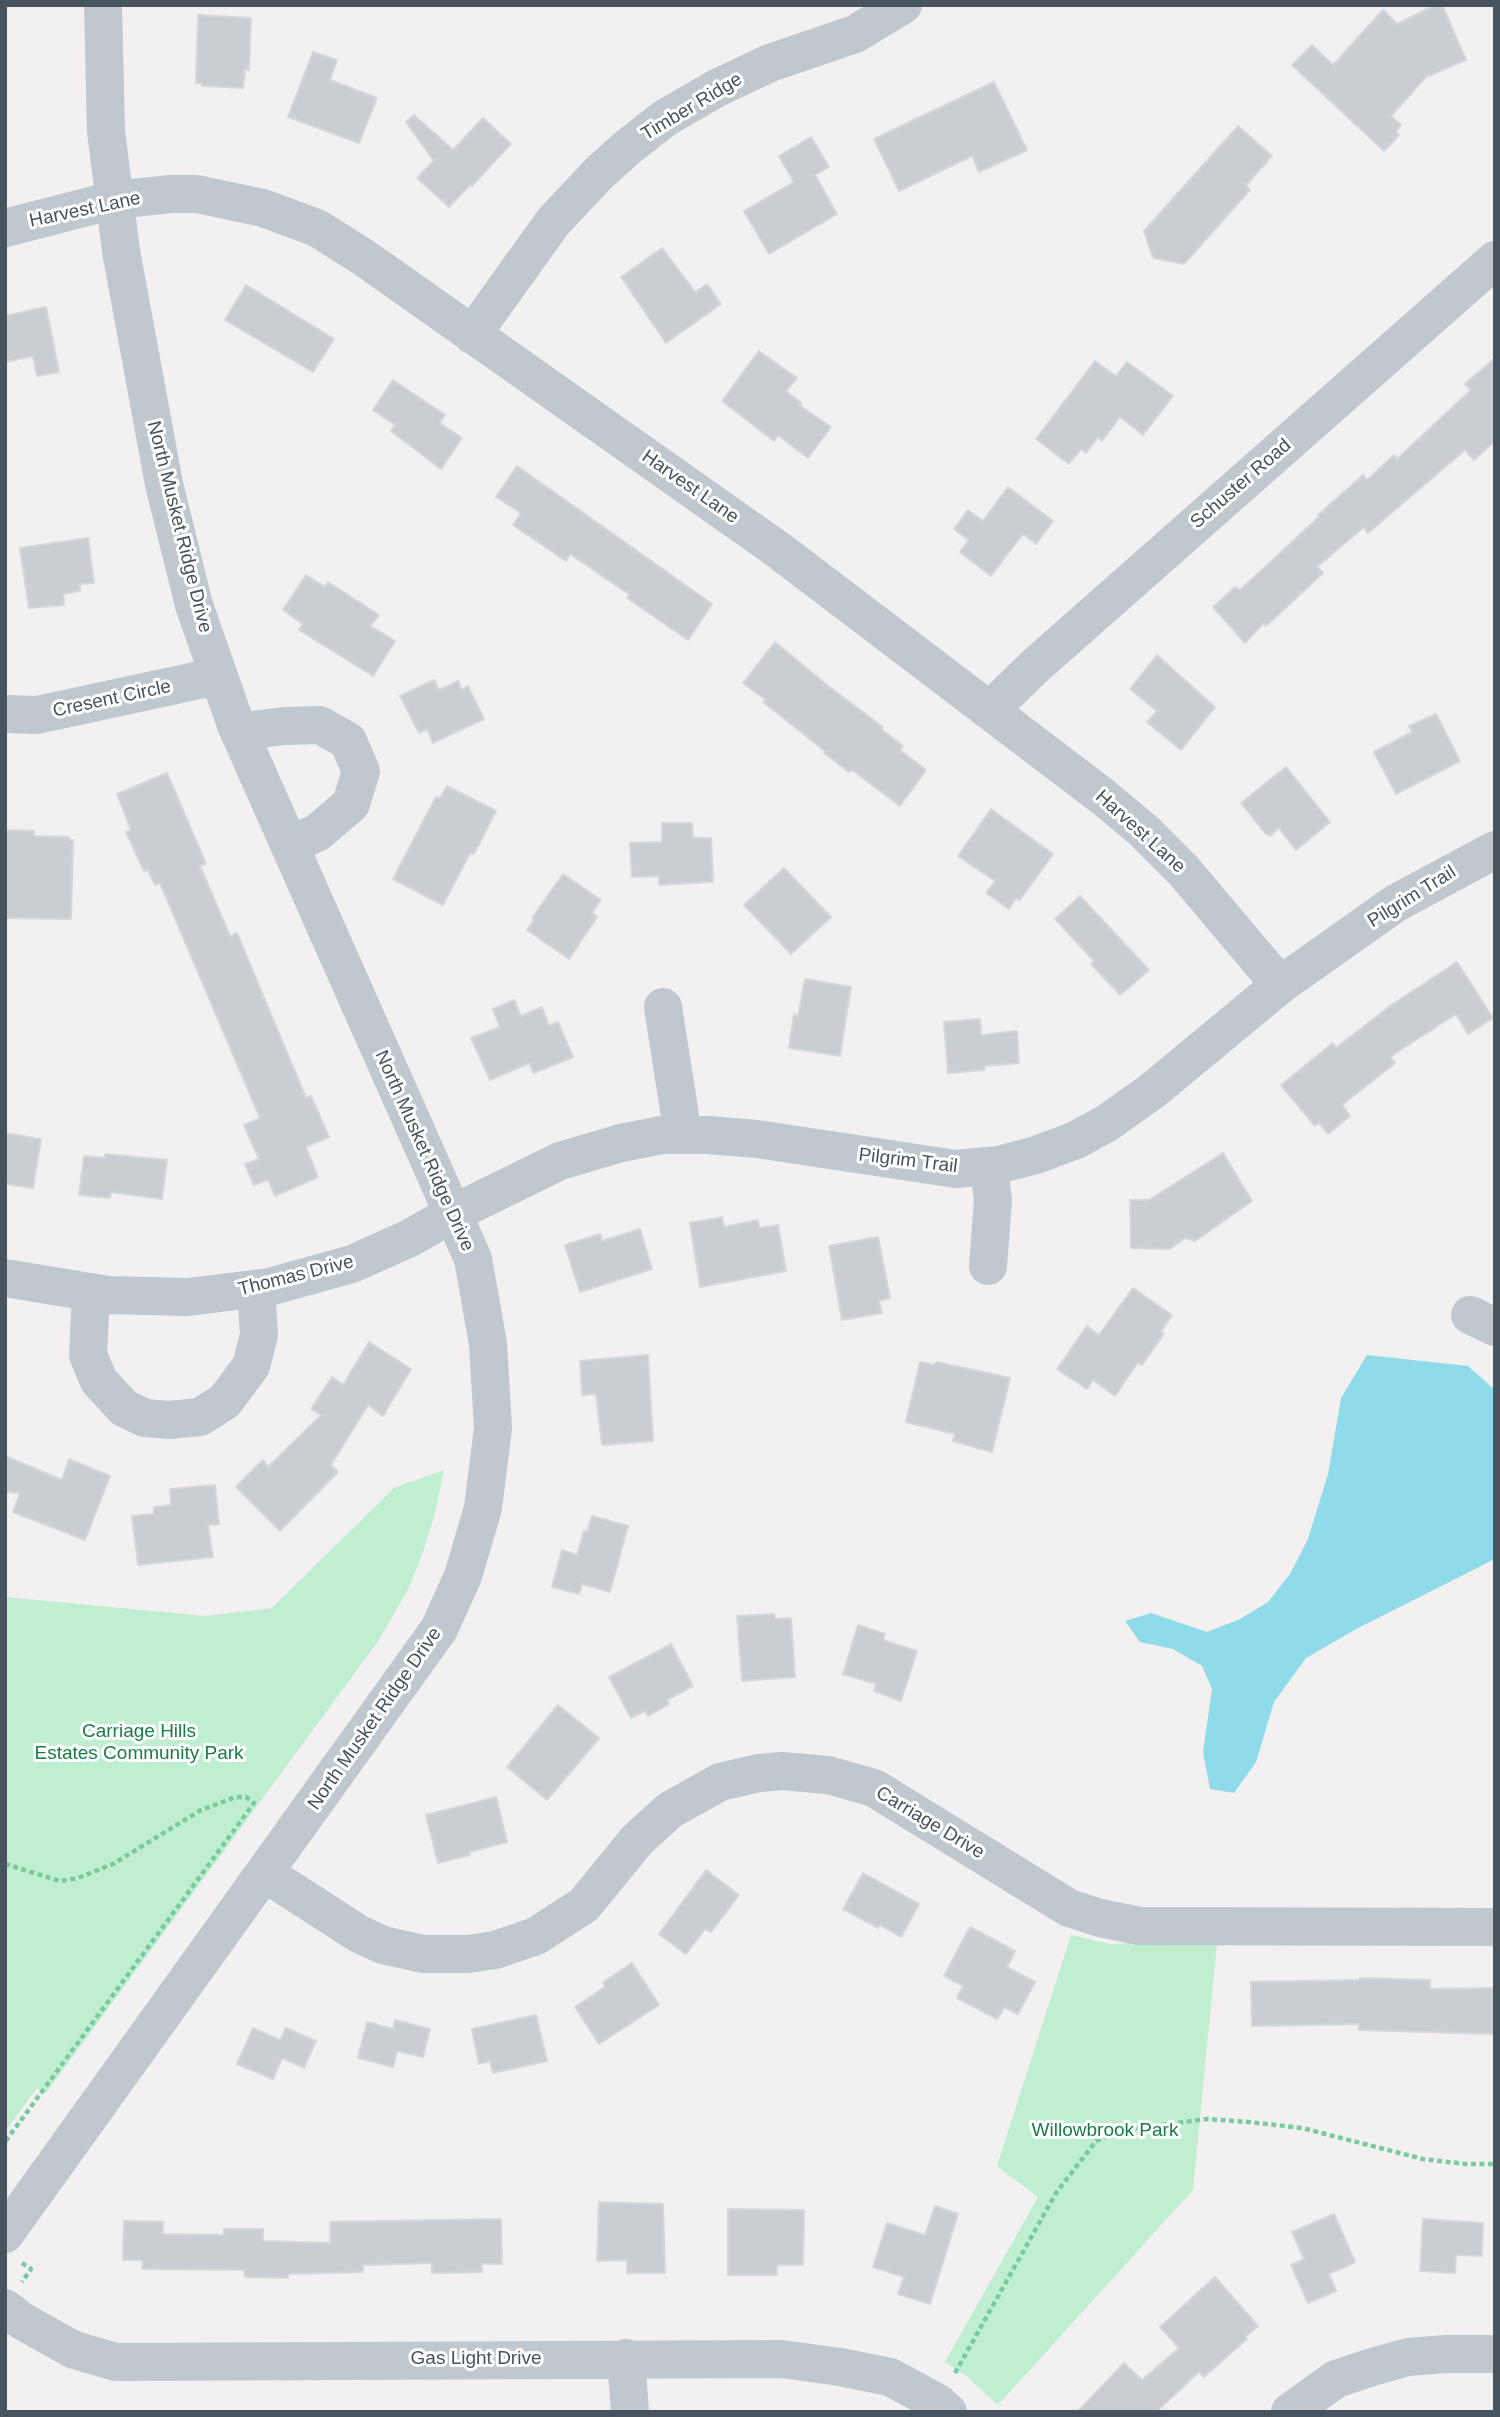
<!DOCTYPE html>
<style>
body{margin:0}
#map{position:relative;width:1500px;height:2417px;overflow:hidden;background:#f2f0f0;font-family:Arial,sans-serif}
canvas{display:block}
.frame{position:absolute;inset:0;border:7px solid #48545d;pointer-events:none}
</style>
<div id="map">
<canvas width="1500" height="2417"></canvas>
<div class="frame"></div>
</div>
<script>
const context = document.querySelector('canvas').getContext('2d');
context.lineJoin = 'round';
function paint(path, color) { context.fillStyle = color; context.fill(path, 'evenodd'); }
const poly = rows => new Path2D(rows.map(r => 'M' + r).join(''));
function trace(path, color, width, dash) { context.strokeStyle = color; context.lineWidth = width; context.lineCap = dash ? 'butt' : 'round'; context.setLineDash(dash || []); context.stroke(path); }
function drawText(font, color, halo, rows, align = 'center') {
  context.font = font + ' Arial,sans-serif'; context.lineWidth = 6; context.setLineDash([]); context.textBaseline = 'middle'; context.strokeStyle = halo; context.fillStyle = color; for (const [text, x, y, turn = 0] of rows) {
    context.save(); context.translate(x, y); context.rotate((+turn || 0) * Math.PI / 180); context.textAlign = isNaN(turn) ? turn : align; if (halo) context.strokeText(text, 0, 0); context.fillText(text, 0, 0); context.restore();
  }
}
paint(poly([
 [444,1470,435,1513,422,1555,408,1589,379,1640,46,2093,37,2088,5,2132,5,1597,205,1616,272,1608,394,1488],
 [1071,1935,1110,1944,1172,1941,1217,1943,1193,2190,998,2405,965,2375,945,2362,1038,2197,997,2166]
]), '#c0eed0');
paint(poly([
 [1367,1355,1468,1366,1495,1390,1495,1559,1358,1628,1306,1658,1274,1702,1256,1762,1234,1793,1210,1789,1203,1752,1212,1689,1202,1666,1173,1649,1140,1642,1125,1621,1151,1613,1207,1632,1240,1619,1268,1602,1290,1574,1308,1539,1328,1474,1341,1398]
]), '#8fdbea');
const building = poly([
 [1435,5,1442,5,1466,60,1426,77,1391,116,1401,125,1396,131,1399,135,1384,151,1292,65,1312,45,1333,65,1383,10,1397,24,1435,5],
 [198,15,251,18,249,70,245,69,243,88,202,86,202,83,196,83,198,15],
 [313,52,337,60,330,80,377,98,359,143,288,117,313,52],
 [994,82,1027,150,979,172,972,156,899,191,874,139,994,82],
 [414,115,453,150,483,118,511,144,472,186,470,185,449,207,417,178,434,161,406,122,414,115],
 [1238,126,1272,156,1246,185,1250,190,1184,264,1153,258,1144,231,1238,126],
 [811,137,829,167,815,175,837,214,769,254,744,211,794,182,779,156,811,137],
 [662,248,695,292,707,284,721,304,666,343,621,277,662,248],
 [246,285,334,339,313,372,225,320,246,285],
 [46,307,59,372,37,376,33,356,5,362,5,316,46,307],
 [759,351,797,378,786,391,801,403,799,405,831,427,808,458,778,435,774,441,722,401,759,351],
 [1495,358,1495,441,1474,460,1465,450,1368,533,1364,527,1317,567,1323,573,1266,626,1264,623,1245,643,1213,607,1235,587,1240,590,1319,517,1318,515,1363,475,1367,480,1394,455,1397,459,1471,390,1465,384,1495,358],
 [1095,361,1116,376,1127,362,1173,396,1143,435,1120,417,1102,441,1098,437,1086,453,1081,449,1069,464,1036,439,1095,361],
 [393,380,445,415,440,423,462,438,441,469,391,431,395,425,373,410,393,380],
 [517,466,712,604,688,640,627,598,630,595,570,554,566,561,513,525,521,513,496,497,517,466],
 [1008,487,1053,521,1036,544,1023,534,991,576,960,552,969,540,954,529,968,510,983,521,1008,487],
 [88,538,94,583,80,584,80,591,63,594,64,605,29,608,20,548,88,538],
 [306,575,325,587,328,582,379,615,370,626,395,641,373,676,299,630,303,624,283,610,306,575],
 [775,642,827,685,883,727,881,729,903,746,900,750,926,770,900,806,852,770,849,772,824,753,825,751,763,702,766,700,743,683,775,642],
 [1157,655,1215,707,1181,750,1147,722,1157,711,1130,689,1157,655],
 [434,680,439,690,458,681,462,690,468,686,484,719,433,743,427,729,419,733,400,696,434,680],
 [1436,714,1460,761,1396,794,1374,752,1412,732,1409,726,1436,714],
 [1286,767,1330,822,1296,850,1279,828,1270,836,1265,833,1241,803,1286,767],
 [167,773,206,864,200,866,230,936,237,933,306,1098,311,1096,329,1137,306,1147,318,1177,275,1196,268,1180,254,1185,245,1164,259,1159,244,1125,260,1118,160,883,155,885,148,870,144,871,126,832,131,830,117,794,167,773],
 [447,786,496,811,474,854,470,853,443,905,393,879,436,797,440,798,447,786],
 [991,809,1053,854,1020,900,1016,898,1009,909,986,893,995,881,958,856,991,809],
 [662,823,692,823,693,838,711,838,713,882,659,885,659,876,632,877,630,843,662,842,662,823],
 [5,830,34,831,34,836,69,837,69,840,73,840,71,919,5,918,5,830],
 [784,868,831,917,791,954,744,905,784,868],
 [563,874,601,900,592,913,597,917,569,959,527,930,534,920,532,918,563,874],
 [1080,896,1149,970,1120,995,1091,964,1094,961,1055,919,1080,896],
 [1457,962,1493,1018,1468,1034,1456,1014,1390,1057,1395,1063,1342,1105,1350,1116,1328,1134,1319,1123,1315,1126,1281,1085,1333,1043,1336,1048,1390,1006,1457,962],
 [805,979,851,987,840,1056,789,1048,794,1014,798,1016,805,979],
 [514,1000,521,1016,542,1007,549,1026,558,1022,573,1057,534,1073,529,1063,490,1080,471,1038,500,1027,493,1009,514,1000],
 [980,1019,981,1035,1017,1031,1019,1063,984,1066,985,1070,948,1073,944,1022,980,1019],
 [5,1133,41,1139,33,1188,5,1184,5,1133],
 [1223,1153,1252,1201,1195,1241,1185,1238,1170,1249,1131,1248,1130,1200,1149,1200,1223,1153],
 [105,1154,167,1160,162,1199,111,1192,110,1198,79,1195,84,1156,105,1158,105,1154],
 [722,1217,724,1227,758,1220,759,1228,778,1225,786,1271,700,1287,690,1223,722,1217],
 [640,1229,652,1269,580,1292,565,1245,600,1234,602,1241,640,1229],
 [878,1237,890,1298,879,1301,882,1313,842,1320,829,1246,878,1237],
 [1133,1288,1172,1315,1161,1332,1164,1334,1142,1365,1138,1362,1115,1396,1093,1380,1087,1389,1057,1369,1087,1326,1099,1335,1133,1288],
 [369,1342,411,1369,383,1416,368,1405,331,1465,338,1472,280,1531,236,1487,263,1460,268,1467,321,1415,311,1409,332,1377,343,1385,369,1342],
 [648,1355,653,1441,602,1445,596,1394,582,1395,580,1361,648,1355],
 [920,1362,934,1365,937,1362,1010,1378,992,1452,953,1441,955,1434,906,1422,920,1362],
 [5,1456,62,1480,69,1459,110,1476,85,1540,13,1512,20,1493,5,1492,5,1456],
 [215,1485,219,1524,208,1525,213,1557,138,1565,132,1516,154,1514,154,1507,171,1505,170,1489,215,1485],
 [592,1516,628,1526,610,1592,582,1584,579,1594,552,1587,562,1550,577,1555,584,1531,587,1532,592,1516],
 [774,1614,775,1619,791,1618,795,1677,742,1681,737,1616,774,1614],
 [858,1625,885,1634,883,1640,917,1651,901,1701,874,1691,876,1684,843,1674,858,1625],
 [671,1644,693,1686,667,1700,669,1704,648,1716,645,1711,631,1718,609,1677,671,1644],
 [558,1705,599,1738,547,1800,507,1767,558,1705],
 [496,1797,507,1842,470,1852,470,1855,438,1863,426,1815,496,1797],
 [706,1870,739,1895,711,1932,705,1929,686,1954,659,1934,706,1870],
 [863,1873,919,1904,901,1937,880,1925,878,1928,843,1909,863,1873],
 [970,1927,1015,1951,1007,1967,1035,1982,1018,2014,1004,2007,997,2019,957,1998,963,1986,944,1976,970,1927],
 [632,1963,659,2005,599,2044,575,2007,605,1987,603,1982,632,1963],
 [1360,1978,1430,1980,1430,1989,1495,1988,1495,2034,1359,2030,1359,2024,1252,2026,1251,1982,1360,1980,1360,1978],
 [536,2015,547,2061,493,2073,490,2061,479,2064,472,2029,536,2015],
 [395,2020,430,2029,423,2057,397,2051,393,2067,358,2058,367,2022,393,2029,395,2020],
 [253,2028,280,2040,286,2028,316,2041,304,2068,282,2058,273,2079,237,2064,253,2028],
 [599,2202,663,2204,665,2273,627,2273,627,2260,597,2261,599,2202],
 [935,2206,958,2214,930,2304,898,2294,904,2277,873,2267,887,2223,925,2235,935,2206],
 [728,2209,804,2210,803,2265,777,2265,777,2275,728,2275,728,2209],
 [1334,2214,1355,2262,1329,2274,1336,2291,1308,2303,1291,2265,1304,2259,1292,2232,1334,2214],
 [501,2219,502,2264,481,2264,482,2272,432,2273,432,2263,363,2265,363,2272,288,2274,288,2278,245,2277,244,2270,142,2269,143,2260,123,2260,124,2221,163,2222,163,2234,224,2235,224,2229,263,2229,263,2241,330,2243,330,2222,501,2219],
 [1423,2219,1483,2223,1482,2256,1456,2255,1455,2273,1420,2271,1423,2219],
 [1215,2277,1258,2326,1245,2337,1247,2339,1204,2377,1199,2372,1156,2412,1077,2412,1124,2363,1142,2380,1179,2348,1160,2327,1215,2277]
]);
paint(building, '#cacdd2');
trace(building, '#d4d7db', 2);
trace(poly([
 [5,1864,60,1881,78,1878,113,1864,201,1810,236,1797,246,1797,254,1803,5,2142],
 [22,2263,31,2269,22,2282],
 [955,2373,1056,2193,1096,2141,1122,2130,1207,2119,1249,2122,1302,2128,1423,2159,1466,2164,1495,2164]
]), '#79cb9f', 4.5, [5, 3.5]);
trace(poly([
 [5,228,114,200,171,194,197,194,263,208,317,228,363,257,777,549,1102,796,1144,831,1183,870,1280,985],
 [472,335,553,222,599,173,628,147,665,118,717,88,770,63,855,34,903,5],
 [990,710,1034,667,1495,260],
 [5,714,37,715,218,676],
 [236,725,245,731,284,726,320,725,348,741,361,771,351,804,317,833,289,845],
 [663,1007,683,1135],
 [988,1266,993,1200,989,1167],
 [5,1278,108,1295,188,1297,269,1287,352,1264,410,1238,452,1214,560,1161,621,1143,662,1135,708,1135,757,1139,956,1169,998,1165,1036,1155,1076,1140,1107,1123,1152,1091,1280,985,1396,903,1495,850],
 [91,1292,88,1355,99,1381,124,1408,145,1418,169,1420,200,1417,225,1401,251,1366,259,1335,256,1289],
 [1470,1315,1495,1327],
 [266,1874,359,1934,383,1945,423,1954,468,1954,495,1950,536,1936,584,1905,637,1840,670,1810,720,1782,759,1773,782,1771,828,1775,874,1788,1069,1908,1100,1918,1140,1926,1495,1927],
 [5,2234,439,1629,463,1576,483,1508,493,1428,488,1344,473,1259,236,725,194,605,164,484,121,251,106,131,103,5],
 [5,2308,22,2321,74,2350,116,2362,782,2359,840,2367,890,2377,938,2403,948,2412],
 [626,2358,630,2412],
 [1290,2412,1336,2379,1372,2367,1408,2357,1446,2354,1495,2354]
]), '#bec8ce', 38);
drawText('19px', '#48545d', '#fff', [
 ["Timber Ridge",692,107,-31],
 ["Harvest Lane",85,210,-12],
 ["Schuster Road",1241,484,-41],
 ["Harvest Lane",690,487,35],
 ["North Musket Ridge Drive",179,527,76],
 ["Cresent Circle",112,699,-12],
 ["Harvest Lane",1140,832,42],
 ["Pilgrim Trail",1412,897,-32],
 ["North Musket Ridge Drive",424,1151,66],
 ["Pilgrim Trail",908,1161,7],
 ["Thomas Drive",296,1276,-14],
 ["North Musket Ridge Drive",375,1719,-55],
 ["Carriage Drive",930,1823,31],
 ["Gas Light Drive",476,2359]
]);
drawText('19px', '#1a7d47', '#fff', [
 ["Carriage Hills",139,1732],
 ["Estates Community Park",139,1754],
 ["Willowbrook Park",1105,2131]
]);
</script>
